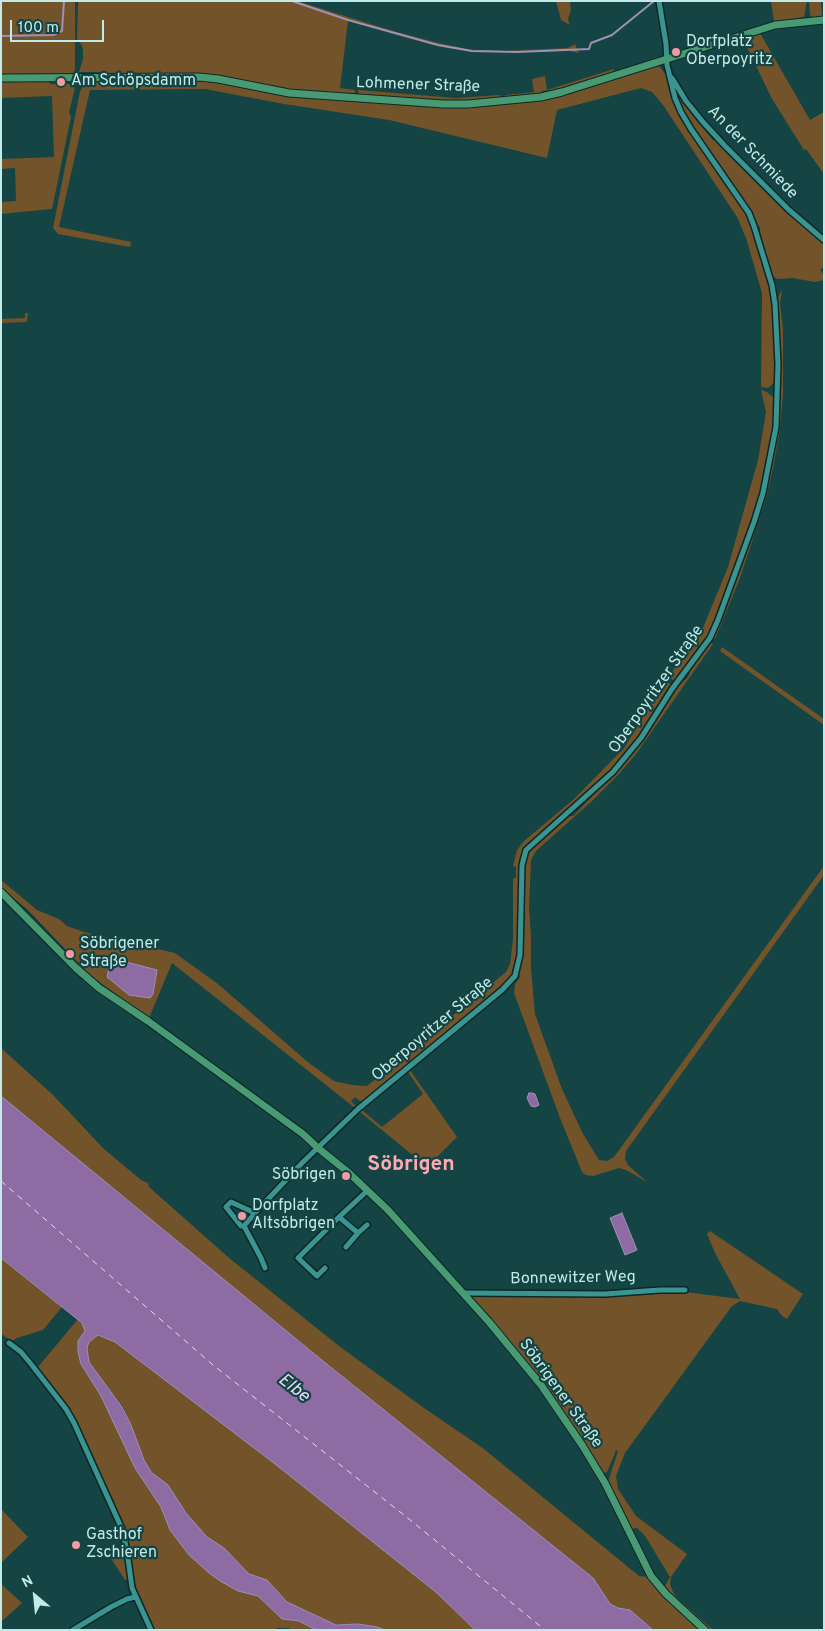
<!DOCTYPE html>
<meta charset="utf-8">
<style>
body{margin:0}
#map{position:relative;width:825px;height:1631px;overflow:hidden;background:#144443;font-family:Overpass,sans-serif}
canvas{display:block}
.frame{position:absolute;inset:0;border:2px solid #c1eae8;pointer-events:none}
.north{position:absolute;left:10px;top:1571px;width:50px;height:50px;-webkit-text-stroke:4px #144443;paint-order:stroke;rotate:332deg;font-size:14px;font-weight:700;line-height:20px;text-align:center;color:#c1eae8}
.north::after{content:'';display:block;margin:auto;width:18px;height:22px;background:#c1eae8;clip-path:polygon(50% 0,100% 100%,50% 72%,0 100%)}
.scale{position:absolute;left:10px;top:20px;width:94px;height:22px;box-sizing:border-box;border:2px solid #c1eae8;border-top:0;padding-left:6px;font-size:15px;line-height:18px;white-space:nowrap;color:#c1eae8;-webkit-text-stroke:4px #144443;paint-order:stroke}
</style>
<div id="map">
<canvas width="825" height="1631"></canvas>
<div class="frame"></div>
<div class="north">N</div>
<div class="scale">100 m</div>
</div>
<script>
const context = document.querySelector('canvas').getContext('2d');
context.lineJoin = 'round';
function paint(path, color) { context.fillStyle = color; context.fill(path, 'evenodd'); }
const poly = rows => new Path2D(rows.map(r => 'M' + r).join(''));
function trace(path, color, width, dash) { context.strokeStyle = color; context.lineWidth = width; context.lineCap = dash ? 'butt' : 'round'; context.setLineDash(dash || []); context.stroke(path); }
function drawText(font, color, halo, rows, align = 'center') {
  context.font = font + ' Overpass,sans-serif'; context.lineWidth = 4.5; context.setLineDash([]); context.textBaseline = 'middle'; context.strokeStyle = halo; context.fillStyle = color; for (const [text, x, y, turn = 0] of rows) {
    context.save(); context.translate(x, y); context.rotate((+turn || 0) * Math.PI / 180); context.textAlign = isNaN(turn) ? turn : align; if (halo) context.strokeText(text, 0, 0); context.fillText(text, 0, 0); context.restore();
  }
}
paint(poly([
 [1,1,75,1,75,70,73,73,71,75,1,75],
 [78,1,297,1,393,31,438,43,472,50,505,51,568,48,575,44,579,53,570,51,471,52,437,46,348,21,340,88,355,90,354,94,285,89,223,77,104,75,103,72,79,72,83,59,83,49,80,42,77,41],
 [556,1,570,1,571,10,568,19,570,25,561,20],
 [771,1,807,1,804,17,774,22],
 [809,1,821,1,822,17,812,17,810,15],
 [760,33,810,120,824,112,824,174,806,149,804,150,772,99,743,39],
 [654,66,659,66,666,75,680,114,689,131,733,193,747,215,752,227,773,302,775,328,775,382,768,388,761,387,762,293,746,238,737,217,663,105,652,92,641,88,557,110,547,158,389,120,284,104,205,89,90,90,59,227,131,242,130,247,58,234,53,228,80,91,86,82,209,81,284,96,460,108,541,100,590,87],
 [614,69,613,72,548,92,547,90,542,91,543,93,505,98,505,95,534,92,532,79,545,76,547,90],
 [1,81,49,81,50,84,73,84,75,88,69,112,71,117,52,209,1,214,1,202,16,201,15,168,1,169,1,159,54,157,52,96,1,98],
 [674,85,681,96,680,97,696,120,713,140,716,139,755,180,824,243,824,267,820,270,824,275,824,280,815,282,792,278,777,279,771,275,761,241,760,228,745,203,692,128,677,97],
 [358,90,456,98,500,95,500,99,448,102,359,95],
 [782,290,780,303,783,329,783,393,780,429,773,468,767,495,740,578,715,639,712,637,720,621,738,575,755,523,771,465,780,364,778,301,779,295],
 [25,313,28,313,27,322,1,323,1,319,25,318],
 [761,390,767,392,774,398,773,426,768,464,761,493,716,617,707,637,679,678,673,680,668,677,700,635,728,567,758,460,766,412],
 [710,641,713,644,636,754,618,775,592,801,536,851,531,860,529,907,531,937,531,969,535,1014,562,1089,582,1132,599,1160,607,1161,614,1157,824,866,824,875,626,1151,625,1159,628,1165,647,1182,626,1170,619,1168,593,1176,586,1175,582,1172,560,1118,514,993,515,984,520,977,519,973,522,955,522,877,526,857,531,847,570,816,573,816,634,753,672,692,688,677,691,670],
 [722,647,824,719,824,725,720,651],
 [665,681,670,684,671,687,640,736,612,771,546,831,528,844,524,850,521,856,518,879,518,955,515,968,510,978,365,1100,360,1101,355,1097,351,1101,356,1106,355,1108,172,963,149,1018,91,976,27,909,1,888,1,880,37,910,59,919,67,926,84,932,175,953,218,984,309,1063,334,1081,352,1085,367,1086,506,972,510,964,513,940,513,879,516,877,516,867,513,866,517,850,524,841,536,831,574,799,624,748],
 [1,1048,53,1095,104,1149,141,1180,148,1183,149,1187,228,1257,339,1346,424,1408,484,1449,639,1576,649,1577,701,1630,653,1630,627,1609,618,1608,609,1604,593,1578,318,1357,1,1096],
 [410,1070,457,1137,427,1167,360,1112,362,1110,382,1127,423,1094,408,1072],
 [710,1231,803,1294,787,1319,782,1316,777,1309,740,1301,732,1306,625,1453,616,1476,618,1489,636,1516,687,1554,671,1577,670,1584,673,1592,677,1598,713,1630,707,1630,664,1588,670,1577,645,1536,637,1528,631,1529,608,1482,618,1451,616,1450,615,1453,607,1472,603,1473,585,1442,557,1402,519,1353,471,1299,470,1295,685,1292,740,1299,715,1253,707,1234],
 [1,1258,62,1307,43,1330,17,1338,12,1341,1,1334],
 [78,1319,85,1327,85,1331,78,1341,78,1352,81,1364,101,1396,161,1507,170,1530,189,1555,220,1581,238,1591,258,1596,282,1619,299,1621,316,1630,291,1630,289,1628,277,1628,276,1630,155,1630,137,1592,127,1538,105,1486,76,1422,58,1394,38,1367],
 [98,1335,115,1342,275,1464,437,1593,475,1630,385,1630,377,1627,358,1624,336,1625,287,1602,267,1580,249,1574,224,1548,207,1537,186,1513,168,1485,151,1472,144,1460,131,1425,123,1407,89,1362,87,1348,89,1342],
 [1,1509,28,1537,1,1563],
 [116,1552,121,1552,125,1554,129,1579,127,1580,125,1580,110,1557,112,1553],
 [1,1584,22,1603,1,1622]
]), '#735329');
const water = poly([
 [111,958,157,970,153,994,150,998,129,995,107,977,111,958],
 [529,1093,532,1093,535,1094,539,1105,535,1107,531,1106,527,1098,529,1093],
 [1,1096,318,1357,593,1578,610,1604,618,1608,630,1610,653,1630,475,1630,437,1593,275,1464,115,1342,98,1335,89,1342,87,1348,89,1362,122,1407,131,1425,144,1460,151,1472,168,1485,186,1513,207,1537,224,1548,249,1574,267,1580,287,1602,336,1625,358,1624,377,1627,385,1630,316,1630,299,1621,282,1619,258,1596,238,1591,220,1581,209,1573,189,1555,170,1530,161,1507,135,1468,101,1396,81,1364,78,1352,78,1341,85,1331,82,1323,1,1258,1,1096],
 [622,1213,637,1250,625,1255,610,1218,622,1213]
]);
paint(water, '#8e6ba3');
trace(water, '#9d91b8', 1);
trace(poly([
 [292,1,348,20,438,45,472,51,517,52,589,49,591,43,612,35,654,1],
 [1,36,53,35,62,31,64,1]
]), '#9d91b8', 2);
trace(poly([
 [1,1181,213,1365,404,1515,545,1630]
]), '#ebd7f7', 1, [6, 5]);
const street = poly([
 [672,78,686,101,703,122,725,146,789,210,824,240],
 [255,1213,302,1163,358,1109,502,990,515,976,520,955,522,865,526,850,613,772,641,738,672,689,710,638,718,620,754,522,763,493,776,427,778,364,775,304,772,285,754,226,749,213,691,129,681,112,675,98,667,65,666,44,659,1],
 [339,1217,358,1233,346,1247],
 [244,1226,255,1213,231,1202,226,1207,241,1226,244,1226,261,1258,265,1268],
 [358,1233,367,1225],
 [325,1268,317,1276,298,1258,339,1217,368,1190],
 [462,1293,605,1294,660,1290,685,1290],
 [9,1343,21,1352,31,1364,66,1409,74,1423,122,1529,127,1551,132,1588,151,1630],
 [73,1630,111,1607,127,1599,135,1597]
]);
const secondary = poly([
 [1,78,199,77,218,79,289,93,443,104,468,104,541,97,562,92,775,25,824,20],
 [1,892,76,968,99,988,148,1021,303,1134,318,1148,349,1173,388,1210,489,1322,541,1385,582,1445,605,1483,651,1576,666,1594,705,1630]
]);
trace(street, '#0c2827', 8);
trace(secondary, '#0c2827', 9);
trace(street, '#3a9492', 5);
trace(secondary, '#489a72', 7);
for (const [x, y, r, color] of [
 [676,52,5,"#f49aa4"],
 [61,82,5,"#f49aa4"],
 [70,954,5,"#f49aa4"],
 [346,1176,5,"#f49aa4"],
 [242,1216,5,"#f49aa4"],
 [76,1545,5,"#f49aa4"]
]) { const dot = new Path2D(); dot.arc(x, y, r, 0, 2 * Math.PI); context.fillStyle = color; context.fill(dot); trace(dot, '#144443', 2); }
drawText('16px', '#c1eae8', '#144443', [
 ["Dorfplatz",686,43],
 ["Oberpoyritz",686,61],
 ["Am Schöpsdamm",71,82],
 ["Söbrigener",80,945],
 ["Straße",80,963],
 ["Söbrigen",336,1176,"right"],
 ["Dorfplatz",252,1207],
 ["Altsöbrigen",252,1225],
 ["Gasthof",86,1536],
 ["Zschieren",86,1554]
], 'left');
drawText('16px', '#c1eae8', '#144443', [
 ["Lohmener Straße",418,86,2],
 ["An der Schmiede",752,153,46],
 ["Oberpoyritzer Straße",657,690,-55],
 ["Oberpoyritzer Straße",433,1030,-40],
 ["Bonnewitzer Weg",573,1279,-1],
 ["Söbrigener Straße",560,1394,54]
]);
drawText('italic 18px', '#ebd7f7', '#144443', [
 ["Elbe",293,1389,38]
]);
drawText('bold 21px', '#ffaab3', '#144443', [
 ["Söbrigen",411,1166]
]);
</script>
